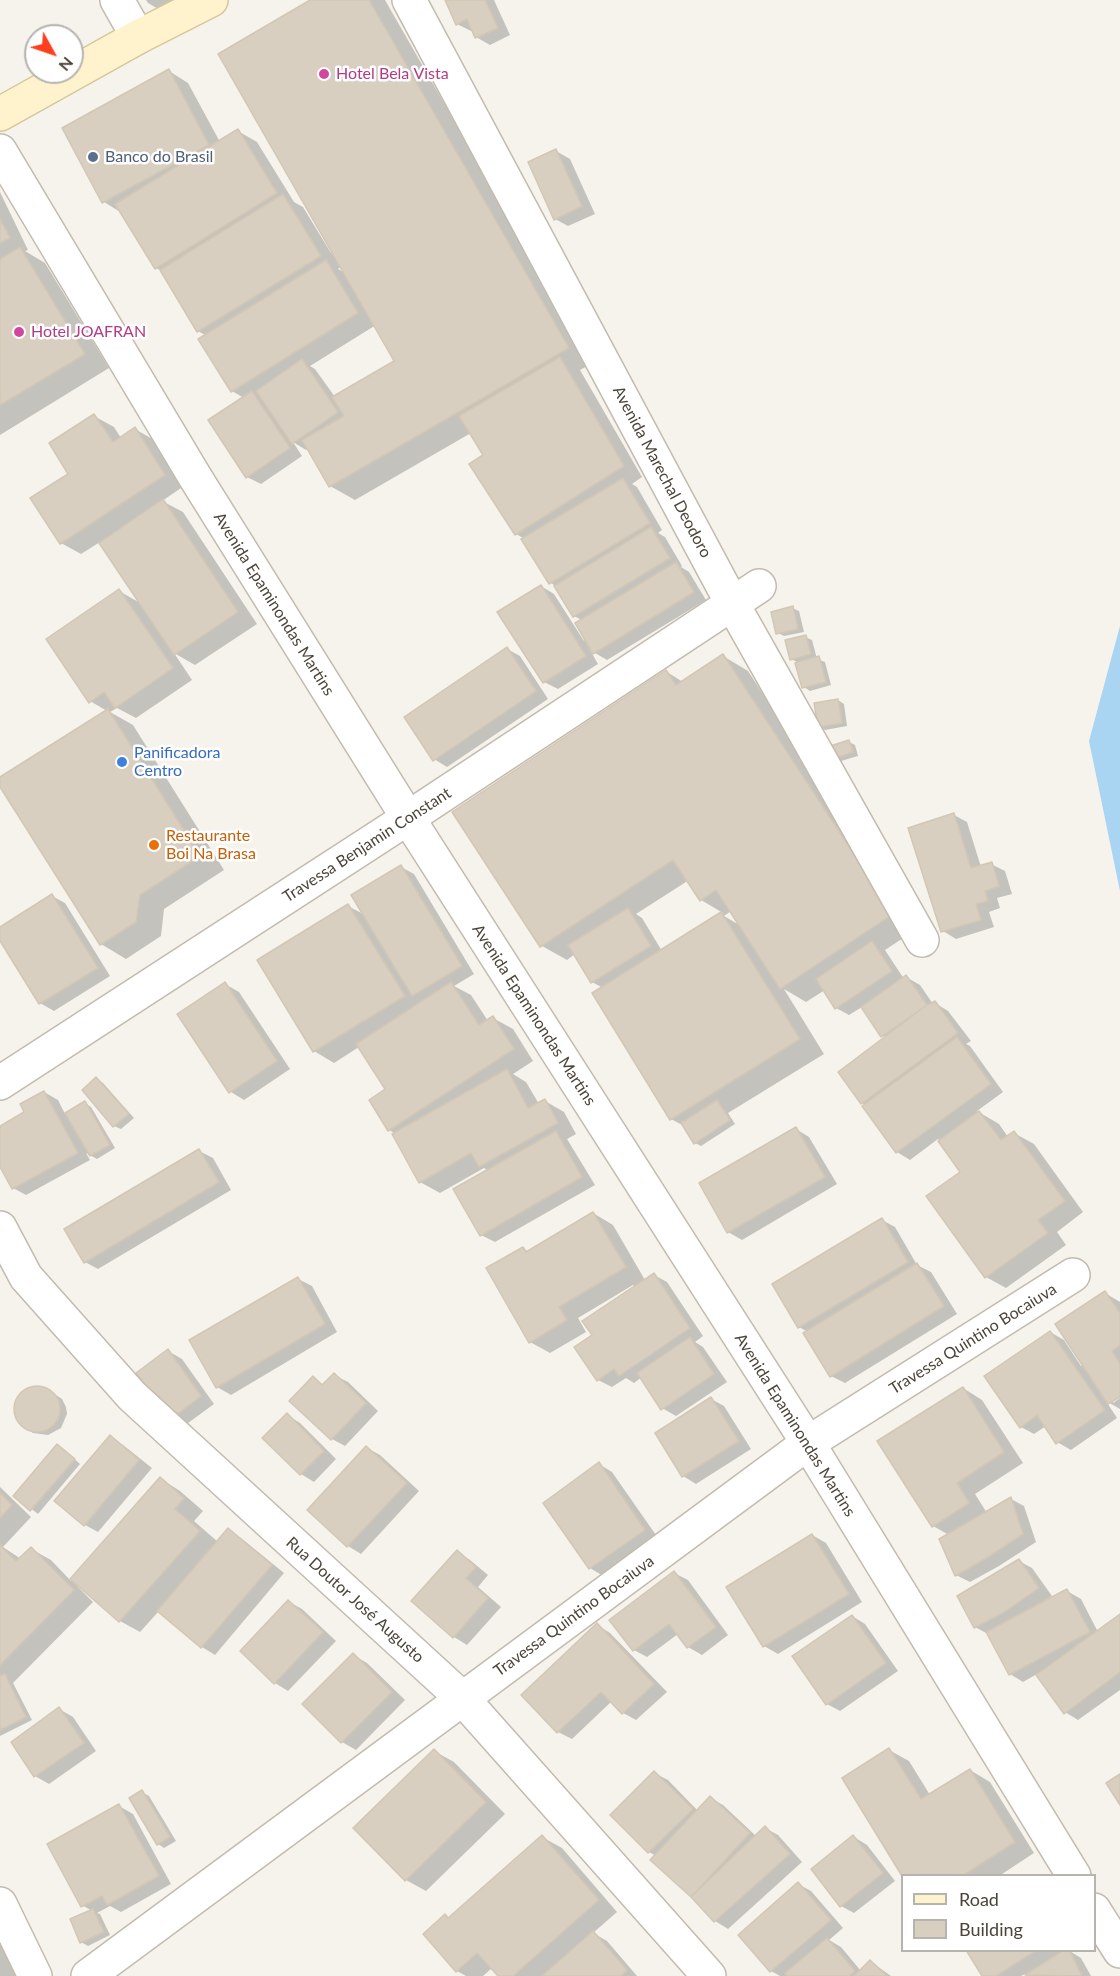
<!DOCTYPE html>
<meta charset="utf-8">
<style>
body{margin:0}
#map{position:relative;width:1120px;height:1976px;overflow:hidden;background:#f6f3ec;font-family:Lato,sans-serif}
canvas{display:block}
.legend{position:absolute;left:901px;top:1874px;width:195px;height:78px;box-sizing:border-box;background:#fff;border:2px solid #b7b4b0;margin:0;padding:8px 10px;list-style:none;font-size:18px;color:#4b4439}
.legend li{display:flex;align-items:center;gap:12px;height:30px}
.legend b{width:30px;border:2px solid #b7b4b0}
.north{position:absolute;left:24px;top:24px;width:60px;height:60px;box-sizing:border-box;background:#fff;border:2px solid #b7b4b0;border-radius:50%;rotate:130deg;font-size:16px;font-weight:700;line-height:24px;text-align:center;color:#4b4439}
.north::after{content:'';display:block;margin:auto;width:21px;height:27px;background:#fc3f1d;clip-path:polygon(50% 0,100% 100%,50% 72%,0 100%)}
</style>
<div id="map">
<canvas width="1120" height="1976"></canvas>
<ul class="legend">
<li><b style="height:8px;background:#fff3cd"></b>Road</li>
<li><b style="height:16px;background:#d8cfc1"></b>Building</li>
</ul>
<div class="north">N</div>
</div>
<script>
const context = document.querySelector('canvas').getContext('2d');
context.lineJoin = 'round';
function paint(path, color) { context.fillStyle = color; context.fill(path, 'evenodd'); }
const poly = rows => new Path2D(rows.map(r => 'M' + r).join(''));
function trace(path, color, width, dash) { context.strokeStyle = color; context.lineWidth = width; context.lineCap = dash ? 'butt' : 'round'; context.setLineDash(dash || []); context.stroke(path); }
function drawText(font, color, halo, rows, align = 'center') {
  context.font = font + ' Lato,sans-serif'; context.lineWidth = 5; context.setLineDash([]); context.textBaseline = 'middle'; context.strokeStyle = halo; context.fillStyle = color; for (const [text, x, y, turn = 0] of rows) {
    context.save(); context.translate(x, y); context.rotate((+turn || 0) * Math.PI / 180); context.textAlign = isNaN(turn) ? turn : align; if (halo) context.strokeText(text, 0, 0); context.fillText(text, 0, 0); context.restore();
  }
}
paint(poly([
 [1120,626,1120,891,1089,741]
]), '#a9d4f2');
paint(poly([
 [146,0,196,0,168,15,148,3],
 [313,0,385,0,593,363,580,370,642,477,632,484,637,487,662,530,658,533,665,537,682,566,681,567,689,572,706,600,607,660,590,650,598,664,558,689,544,682,541,586,554,594,584,641,586,639,582,620,574,616,555,586,550,582,525,539,516,534,485,455,471,433,355,500,330,486,309,449,306,450,293,442,302,456,261,484,247,477,244,398,232,391,207,336,198,331,162,271,156,268,122,213,104,202,64,128,169,71,188,83,220,142,238,131,257,142,294,202,303,207,331,253,333,252],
 [342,266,346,273,338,269],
 [376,325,396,361,335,397,315,369,310,366],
 [447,0,494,0,510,35,490,45,476,37,473,30,471,31,457,24],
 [556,151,570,159,595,214,568,226,555,219],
 [0,192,28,250,25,251,45,263,109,368,0,435],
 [94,416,114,427,121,438,135,429,154,440,184,486,162,501,183,512,257,624,195,665,174,653,192,680,136,718,117,708,110,712,133,725,224,870,164,909,161,936,126,959,101,944,0,784,0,778,107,711,90,701,119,591,142,604,100,542,81,554,61,543,70,474],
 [792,608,799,611,804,632,784,636,778,633],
 [805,637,812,640,817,659,825,662,831,685,810,691,804,687,797,662,791,659],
 [507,649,520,656,548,699,447,767,434,759],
 [723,656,748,671,917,929,885,950,904,979,906,977,920,985,933,1004,935,1003,948,1011,971,1041,966,1044,970,1046,1003,1092,977,1111,999,1124,1008,1137,1014,1133,1034,1144,1083,1212,1057,1232,1066,1245,1006,1288,986,1277,963,1172,938,1139,910,1160,897,1152,865,1105,862,1103,886,1037,882,1036,862,1007,849,1015,836,1008,825,990,806,1002,784,989,824,1054,728,1113,735,1124,701,1146,695,1143,684,1126,671,1119,603,988,592,982,575,954,567,960,542,946,667,672,683,682],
 [689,880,701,900,723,913,662,951,642,918,636,914],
 [731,911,741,926,724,916],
 [838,700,844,704,847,726,825,730,819,726],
 [849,742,855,745,858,756,841,761,835,758],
 [954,815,967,822,981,867,991,864,1005,871,1012,894,997,898,1000,908,989,912,994,927,956,939,943,931],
 [401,867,414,874,474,974,454,986,471,995,488,1021,493,1018,513,1029,533,1061,513,1074,526,1082,539,1104,545,1101,564,1112,576,1134,567,1139,595,1185,495,1242,481,1235,489,1171,484,1168,440,1193,420,1182,396,1134,389,1130,387,1090,359,1047,334,1063,314,1051,348,906,365,915],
 [52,896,65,903,110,976,54,1011,40,1003,0,938,0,928],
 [225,984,239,992,290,1069,244,1100,231,1092],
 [96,1079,103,1083,134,1118,121,1129,114,1126],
 [44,1092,58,1100,65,1114,85,1103,91,1107,115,1148,97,1159,86,1153,90,1160,26,1195,13,1188,0,1163,0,1128,26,1113],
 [796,1129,809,1137,837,1184,742,1240,728,1232],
 [199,1151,213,1158,231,1190,98,1269,85,1262],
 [593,1213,613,1225,645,1280,654,1275,667,1282,703,1336,695,1342,703,1347,727,1382,676,1416,662,1408,642,1377,634,1383,626,1378,612,1387,598,1380,594,1335,635,1287,633,1285,578,1318,586,1332,550,1353,530,1342,523,1248,529,1252],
 [882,1220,895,1227,917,1265,931,1272,957,1314,845,1383,831,1376,808,1332,799,1327],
 [298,1279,312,1286,337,1332,231,1395,217,1387],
 [1105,1293,1120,1302,1120,1395,1113,1399,1113,1403,1120,1398,1120,1409,1106,1401,1117,1418,1071,1450,1057,1442,1046,1426,1034,1434,1021,1427,1050,1332,1064,1340,1081,1366,1084,1364],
 [168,1351,182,1359,214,1404,184,1426,171,1419],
 [334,1375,348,1382,378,1411,345,1446,332,1439,313,1378,324,1385],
 [33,1387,49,1390,56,1395,62,1399,66,1407,67,1414,61,1428,48,1435,33,1433,26,1428,20,1423,15,1409,21,1395],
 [963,1388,982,1400,1023,1463,975,1494,987,1513,1011,1499,1024,1506,1036,1542,999,1566,970,1582,956,1575,949,1535,933,1526],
 [711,1399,724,1406,751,1449,696,1484,683,1476],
 [287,1415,300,1423,336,1459,314,1482,301,1474],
 [110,1437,123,1445,152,1468,98,1532,85,1525],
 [367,1448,380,1455,419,1491,361,1554,348,1546,309,1510],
 [64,1450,80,1464,38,1514,15,1496],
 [599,1464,612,1472,658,1538,603,1576,590,1568],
 [161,1479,180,1491,203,1511,194,1521,218,1542,228,1530,241,1538,284,1573,215,1655,202,1647,159,1611,140,1632,120,1621,78,1584,77,1586,93,1602,13,1683,32,1720,0,1736,0,1678,2,1677,0,1675,0,1487,31,1517,3,1547,21,1559,31,1549,51,1560,71,1581],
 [812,1535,826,1543,862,1602,778,1654,764,1646],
 [457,1552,470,1560,488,1575,478,1587,501,1607,467,1645,454,1637,414,1601],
 [1019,1561,1032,1568,1052,1596,1044,1601,1067,1591,1081,1599,1098,1632,1120,1616,1120,1690,1078,1720,1065,1712,1037,1674,1023,1682,1010,1674,990,1635,975,1627],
 [674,1573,688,1580,728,1635,702,1655,688,1647,678,1634,647,1657,634,1650],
 [289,1602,302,1609,336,1641,288,1691,275,1683],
 [852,1616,865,1624,898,1671,840,1711,827,1704],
 [597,1625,610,1633,667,1692,636,1720,623,1713,612,1701,572,1739,558,1732,523,1695],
 [353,1655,367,1663,405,1700,356,1750,342,1742,304,1704],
 [59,1709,73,1717,96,1751,49,1784,35,1776,13,1742],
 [889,1750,909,1761,930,1795,970,1770,990,1782,1034,1853,999,1876,904,1876],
 [434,1751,454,1762,505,1814,426,1891,406,1880,355,1828],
 [654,1773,668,1780,698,1811,710,1798,723,1805,756,1836,765,1828,778,1835,802,1862,728,1929,715,1921,656,1856,649,1852,612,1815],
 [142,1792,149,1796,176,1841,164,1848,158,1844],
 [119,1806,133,1814,171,1884,121,1912,110,1906,97,1913,100,1914,110,1935,88,1946,81,1942,92,1911,82,1905],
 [542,1837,562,1848,617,1912,593,1933,607,1941,637,1976,500,1976,492,1968,483,1976,466,1976,457,1971,445,1916,450,1919],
 [854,1837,867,1845,895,1881,854,1913,841,1906],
 [798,1884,811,1891,843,1928,829,1940,841,1947,861,1971,870,1961,891,1976,780,1976,771,1971,740,1935],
 [0,1944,19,1976,0,1976],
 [968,1950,1068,1950,1081,1958,1091,1976,1027,1976,1025,1974,1021,1976,983,1976]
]), '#0003');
const building = poly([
 [310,0,369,0,569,348,329,487,302,440,344,416,332,397,394,361,218,54,310,0],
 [445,0,485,0,498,28,475,38,467,19,456,25,445,0],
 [169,69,209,145,102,203,62,128,169,69],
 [238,129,277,193,155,269,115,204,238,129],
 [556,149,582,206,554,220,528,162,556,149],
 [283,194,321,256,197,332,160,270,283,194],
 [0,219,10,238,0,243,0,219],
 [20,247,85,354,0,405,0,259,20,247],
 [326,260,358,313,231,392,198,339,326,260],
 [560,357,624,466,515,535,469,464,483,455,459,416,560,357],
 [302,359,338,412,292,444,256,391,302,359],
 [252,391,290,448,246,478,208,420,252,391],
 [94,414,113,442,135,427,165,475,60,544,30,498,68,474,49,443,94,414],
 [623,478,650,523,549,584,521,539,623,478],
 [163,499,238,612,174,655,99,543,163,499],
 [651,527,670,558,573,617,554,586,651,527],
 [676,562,694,592,593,654,575,623,676,562],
 [541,585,586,656,543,683,497,612,541,585],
 [119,589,173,668,115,708,104,692,89,703,46,639,119,589],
 [793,606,798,629,776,634,771,612,793,606],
 [806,635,811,654,790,660,785,640,806,635],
 [507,647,536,691,433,761,404,717,507,647],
 [723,654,893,914,780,989,716,890,700,901,673,860,540,947,452,812,666,670,676,685,723,654],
 [819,656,826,682,802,688,795,663,819,656],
 [838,699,842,723,818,727,814,703,838,699],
 [108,709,200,856,140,895,136,922,100,945,0,787,0,777,108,709],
 [849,740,853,752,834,759,830,746,849,740],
 [954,813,971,868,992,862,999,886,985,891,988,901,976,904,981,920,941,932,908,828,954,813],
 [401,865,462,966,412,996,351,895,401,865],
 [52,894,98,968,39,1004,0,941,0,927,52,894],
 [348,904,405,996,313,1052,257,960,348,904],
 [628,908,651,946,591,983,568,945,628,908],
 [721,912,800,1039,670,1120,592,993,721,912],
 [872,941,892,971,835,1009,816,979,872,941],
 [906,975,927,1005,881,1037,861,1007,906,975],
 [225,982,277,1061,229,1093,177,1014,225,982],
 [451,982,479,1025,493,1016,514,1049,388,1131,369,1100,385,1089,356,1044,451,982],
 [935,1001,958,1033,861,1104,838,1072,927,1005,935,1001],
 [957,1037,991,1084,896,1153,862,1106,957,1037],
 [507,1069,528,1108,545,1099,558,1123,479,1167,471,1153,419,1183,392,1134,507,1069],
 [96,1077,129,1114,113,1127,82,1090,96,1077],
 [44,1091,78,1153,12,1189,0,1167,0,1126,24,1112,20,1104,44,1091],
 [717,1100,730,1120,694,1144,681,1123,717,1100],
 [85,1101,110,1145,90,1156,65,1113,85,1101],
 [979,1111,1001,1140,1014,1131,1065,1201,1038,1220,1048,1233,985,1278,926,1196,960,1172,938,1141,979,1111],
 [796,1127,825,1177,727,1233,699,1183,796,1127],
 [556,1131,582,1177,480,1236,453,1189,556,1131],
 [199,1149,219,1182,84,1263,64,1229,199,1149],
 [593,1212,626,1267,559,1307,567,1320,529,1343,486,1268,523,1247,526,1252,593,1212],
 [882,1218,908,1262,798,1328,772,1284,882,1218],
 [917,1263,944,1306,830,1377,803,1333,917,1263],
 [654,1273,690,1328,619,1376,614,1369,597,1381,574,1347,592,1335,582,1321,654,1273],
 [298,1277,325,1324,216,1388,189,1340,298,1277],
 [1105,1291,1120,1313,1120,1345,1112,1351,1120,1364,1120,1397,1108,1404,1055,1324,1105,1291],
 [1050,1331,1105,1410,1056,1444,1037,1415,1020,1428,984,1376,1050,1331],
 [690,1337,714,1374,661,1410,637,1373,690,1337],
 [168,1349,201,1396,170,1420,136,1373,168,1349],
 [334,1373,366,1403,331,1440,289,1401,313,1376,322,1385,334,1373],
 '14 1409a23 23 0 1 1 46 0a23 23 0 1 1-46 0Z',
 [963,1387,1004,1452,957,1483,969,1503,932,1527,877,1441,963,1387],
 [711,1397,739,1441,682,1477,655,1433,711,1397],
 [287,1413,324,1451,300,1475,262,1438,287,1413],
 [110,1435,139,1460,84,1526,54,1501,110,1435],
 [57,1444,75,1459,30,1511,13,1496,57,1444],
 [366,1446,407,1483,347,1547,307,1510,366,1446],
 [599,1462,645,1530,589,1569,543,1503,599,1462],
 [160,1477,184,1498,175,1509,200,1531,119,1622,70,1579,160,1477],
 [0,1493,12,1505,0,1518,0,1493],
 [1011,1497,1023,1534,985,1559,955,1576,939,1539,1011,1497],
 [228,1528,272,1565,201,1648,157,1611,228,1528],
 [812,1534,849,1594,763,1647,726,1587,812,1534],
 [0,1545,16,1561,31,1547,74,1590,0,1665,0,1545],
 [457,1550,476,1567,466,1578,488,1598,453,1638,411,1601,457,1550],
 [1019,1559,1039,1588,1003,1613,974,1628,957,1596,1019,1559],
 [674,1571,716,1627,687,1648,669,1624,633,1651,609,1620,674,1571],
 [1067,1589,1090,1632,1009,1675,986,1632,1067,1589],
 [288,1600,323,1632,274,1684,240,1651,288,1600],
 [1120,1614,1120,1672,1064,1714,1036,1675,1120,1614],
 [852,1615,886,1663,826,1705,792,1656,852,1615],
 [597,1623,654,1684,622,1714,601,1692,557,1733,521,1695,597,1623],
 [353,1653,392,1692,341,1743,302,1704,353,1653],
 [5,1674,26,1717,0,1730,0,1676,5,1674],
 [59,1707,84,1743,34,1777,11,1742,59,1707],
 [889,1748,921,1799,970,1769,1015,1842,962,1876,902,1876,842,1778,889,1748],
 [434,1749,486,1802,405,1881,353,1828,434,1749],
 [654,1771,693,1809,648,1853,610,1815,654,1771],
 [1120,1774,1120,1805,1106,1783,1120,1774],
 [142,1790,170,1837,157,1845,129,1798,142,1790],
 [710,1796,750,1833,691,1897,650,1860,710,1796],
 [119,1804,159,1876,107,1905,102,1896,81,1907,47,1844,119,1804],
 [765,1826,790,1854,714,1922,691,1897,765,1826],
 [542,1835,599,1900,513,1976,498,1976,477,1953,456,1972,423,1934,445,1914,448,1918,542,1835],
 [853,1835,883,1873,840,1907,811,1869,853,1835],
 [798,1882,831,1920,770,1972,738,1935,798,1882],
 [93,1909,104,1932,80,1943,70,1919,93,1909],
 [593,1931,627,1970,621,1976,542,1976,593,1931],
 [827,1938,855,1971,849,1976,787,1976,785,1973,827,1938],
 [966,1950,1037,1950,996,1976,982,1976,966,1950],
 [1064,1950,1069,1950,1082,1976,1025,1975,1064,1950],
 [870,1960,887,1976,854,1976,870,1960]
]);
paint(building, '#d8cfc1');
trace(building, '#d3c7b4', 1.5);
const minor = poly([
 [117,0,138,37],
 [409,0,733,605,922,940],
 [0,151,195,477,408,818,808,1443,1074,1876],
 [0,1083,408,818,759,586],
 [0,1228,26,1277,132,1396,462,1698,709,1976],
 [0,1904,35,1976],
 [1094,1910,1120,1951],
 [88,1976,808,1443,1073,1275]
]);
const secondary = poly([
 [0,114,138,37,211,0]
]);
trace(minor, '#c2bbae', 36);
trace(secondary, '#d6c79b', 36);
trace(minor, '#fff', 33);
trace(secondary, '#fff3cd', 33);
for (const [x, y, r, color] of [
 [324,74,6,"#d1479c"],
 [93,157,6,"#5c6f8a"],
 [19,332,6,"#d1479c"],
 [122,762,6,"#3f7fe0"],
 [154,845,6,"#e8710a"]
]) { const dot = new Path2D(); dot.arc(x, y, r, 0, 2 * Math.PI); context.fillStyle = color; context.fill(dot); trace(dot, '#fff', 2); }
drawText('16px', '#b23c85', '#fff', [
 ["Hotel Bela Vista",336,74],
 ["Hotel JOAFRAN",31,332]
], 'left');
drawText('16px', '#4e5e75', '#fff', [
 ["Banco do Brasil",105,157]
], 'left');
drawText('16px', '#4b4439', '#fff', [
 ["Avenida Marechal Deodoro",662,472,62],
 ["Avenida Epaminondas Martins",274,604,58],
 ["Travessa Benjamin Constant",367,845,-33],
 ["Avenida Epaminondas Martins",534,1015,57],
 ["Travessa Quintino Bocaiuva",973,1339,-32],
 ["Avenida Epaminondas Martins",795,1425,58],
 ["Rua Doutor José Augusto",355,1600,42],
 ["Travessa Quintino Bocaiuva",574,1616,-36]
]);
drawText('16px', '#366cbe', '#fff', [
 ["Panificadora",134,753],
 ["Centro",134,771]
], 'left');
drawText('16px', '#c56008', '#fff', [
 ["Restaurante",166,836],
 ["Boi Na Brasa",166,854]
], 'left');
</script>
